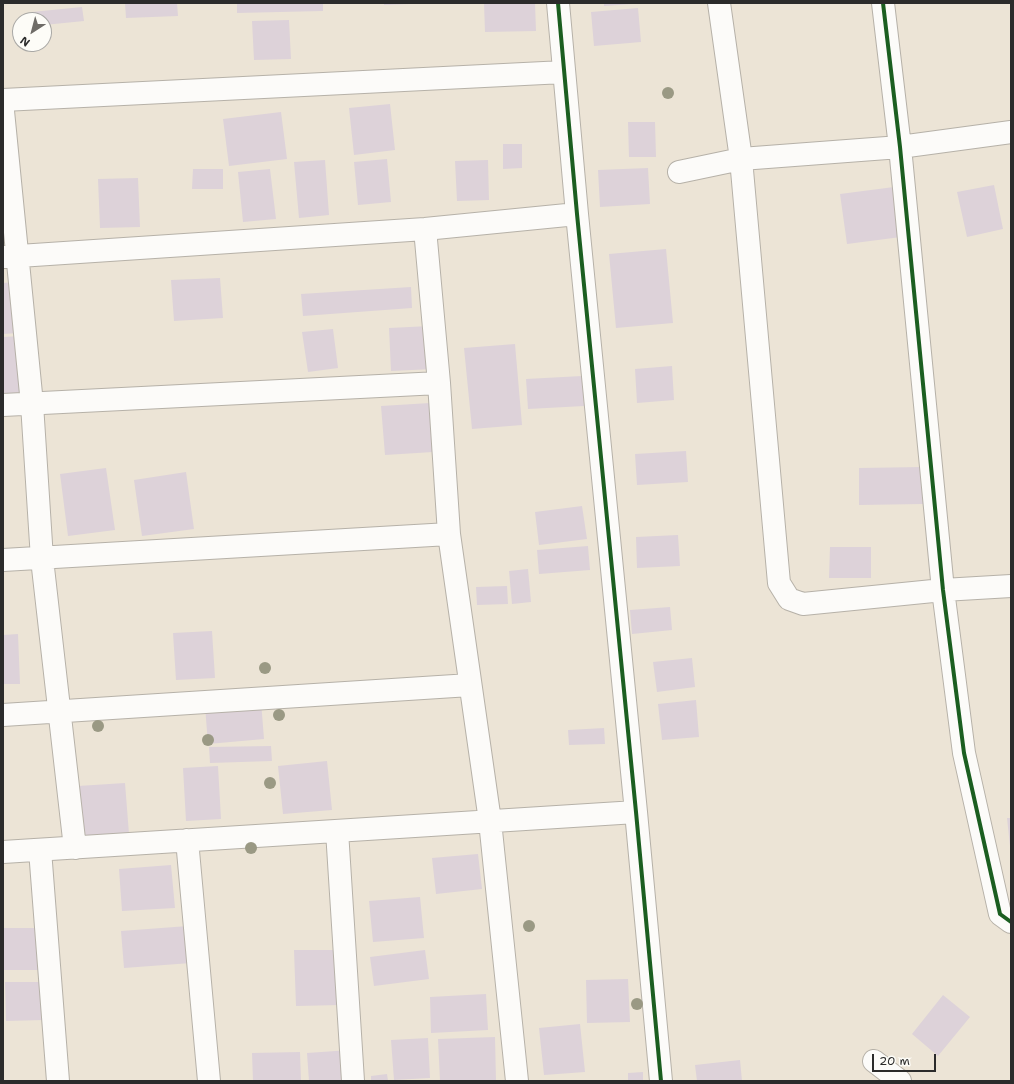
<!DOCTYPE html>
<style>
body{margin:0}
#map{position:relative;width:1014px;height:1084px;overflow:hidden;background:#ece4d6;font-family:"Shantell Sans",sans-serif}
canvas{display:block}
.frame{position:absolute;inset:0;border:4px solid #2b2b2b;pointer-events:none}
.north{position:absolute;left:12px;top:12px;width:40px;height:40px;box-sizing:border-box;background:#fdfcf7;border:1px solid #a9a8a5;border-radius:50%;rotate:216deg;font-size:11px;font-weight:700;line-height:16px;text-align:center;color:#2b2b2b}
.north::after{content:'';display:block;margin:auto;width:14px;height:18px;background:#6f6c67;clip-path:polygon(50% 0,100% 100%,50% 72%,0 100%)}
.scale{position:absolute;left:872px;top:1054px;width:64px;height:18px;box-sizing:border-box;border:2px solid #2b2b2b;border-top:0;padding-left:5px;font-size:12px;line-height:14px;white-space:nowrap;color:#2b2b2b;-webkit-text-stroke:3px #fdfcf7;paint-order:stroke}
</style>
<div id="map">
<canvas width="1014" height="1084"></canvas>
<div class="frame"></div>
<div class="north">N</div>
<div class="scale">20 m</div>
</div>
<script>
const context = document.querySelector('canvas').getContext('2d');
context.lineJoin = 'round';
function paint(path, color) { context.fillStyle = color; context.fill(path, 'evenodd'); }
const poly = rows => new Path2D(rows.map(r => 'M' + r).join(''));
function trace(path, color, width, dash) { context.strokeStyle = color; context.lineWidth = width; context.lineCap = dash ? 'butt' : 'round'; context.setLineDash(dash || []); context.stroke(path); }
paint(poly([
 [125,3,177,3,178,16,126,18],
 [237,3,323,3,323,11,237,13],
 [384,3,409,3,409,4,384,5],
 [484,3,535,3,536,31,485,32],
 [604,3,632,3,632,4,604,6],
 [82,7,84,21,44,25,44,20,33,20,32,12],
 [638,8,641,42,594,46,591,12],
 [289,20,291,59,254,60,252,21],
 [390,104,395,150,354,155,349,108],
 [281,112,287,159,229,166,223,119],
 [628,122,655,122,656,157,629,157],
 [503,144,522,144,522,168,503,169],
 [387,159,391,202,358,205,354,162],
 [325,160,329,215,299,218,294,162],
 [488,160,489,200,457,201,455,161],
 [648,168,650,204,600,207,598,170],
 [193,169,223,169,223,189,192,189],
 [270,169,276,219,243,222,238,172],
 [138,178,140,227,100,228,98,179],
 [994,185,1003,229,967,237,957,192],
 [894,187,901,237,847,244,840,194],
 [666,249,673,323,616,328,609,254],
 [220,278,223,318,174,321,171,280],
 [15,282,19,333,3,334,3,283],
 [411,287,412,308,303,316,301,294],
 [430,326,433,369,391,371,389,328],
 [333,329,338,368,308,372,302,332],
 [21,336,25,393,3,395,3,337],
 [515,344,522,425,472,429,464,348],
 [672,366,674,400,637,403,635,369],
 [582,376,584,406,528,409,526,379],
 [430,403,433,452,385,455,381,406],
 [686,451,688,482,637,485,635,454],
 [922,467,923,504,859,505,859,468],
 [106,468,115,530,68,536,60,474],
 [186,472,194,529,142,536,134,480],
 [582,506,587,539,539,545,535,512],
 [678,535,680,566,637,568,636,537],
 [588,546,590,570,539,574,537,550],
 [830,547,871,547,871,578,829,578],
 [528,569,531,602,512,604,509,571],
 [507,586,508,604,477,605,476,587],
 [670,607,672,630,632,634,630,610],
 [212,631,215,678,176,680,173,633],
 [18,634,20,684,3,684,3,635],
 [692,658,695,687,657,692,653,662],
 [696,700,699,737,662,740,658,704],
 [261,701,264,739,208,744,205,706],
 [604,728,605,744,569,745,568,730],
 [271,746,272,761,210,763,209,747],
 [327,761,332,810,283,814,278,766],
 [218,766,221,819,186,821,183,768],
 [125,783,129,834,82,837,78,786],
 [1007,818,1011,818,1011,846,1010,846],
 [478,854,482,889,436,894,432,858],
 [171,865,175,908,122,911,119,869],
 [420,897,424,938,373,942,369,901],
 [188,926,191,963,124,968,121,931],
 [3,928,39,928,39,970,3,970],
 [294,950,340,950,341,1005,296,1006],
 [425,950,429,979,374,986,370,957],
 [628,979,630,1022,587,1023,586,980],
 [5,982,43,982,44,1020,6,1021],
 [486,994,488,1030,431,1033,430,997],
 [943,995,970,1017,938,1056,912,1034],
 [580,1024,585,1072,544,1075,539,1028],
 [495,1037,496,1081,440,1081,438,1039],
 [428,1038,430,1078,394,1080,391,1040],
 [350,1050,352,1081,309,1081,307,1053],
 [300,1052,301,1081,253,1081,252,1053],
 [740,1060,742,1081,697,1081,695,1065],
 [643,1072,643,1081,628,1081,628,1073],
 [387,1074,388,1081,371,1081,371,1076]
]), '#ddd2d9');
const minor = poly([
 [558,3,577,214,636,812,661,1081],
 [719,3,741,159,779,583,789,599,803,604,943,590,1011,586],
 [883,3,900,147,943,590,964,753,1000,914,1011,922],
 [3,100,564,72],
 [3,111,32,404,42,559,75,848],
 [679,172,741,159,900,147,1011,132],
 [425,229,439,383,449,534,490,821,517,1081],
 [4,257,425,229,577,214],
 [3,405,439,383],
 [3,560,449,534],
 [3,715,470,685],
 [337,831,353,1081],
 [187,840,209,1081],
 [40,850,58,1081],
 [3,852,636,812],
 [874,1061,900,1081]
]);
trace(minor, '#b6b1a8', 24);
trace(minor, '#fcfbf9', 22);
trace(poly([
 [558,3,577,214,636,812,661,1081],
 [883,3,900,147,943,590,964,753,1000,914,1011,922]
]), '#1b5e20', 4);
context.fillStyle = '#9a9984';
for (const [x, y] of [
 [668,93],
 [265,668],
 [279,715],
 [98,726],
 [208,740],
 [270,783],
 [251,848],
 [529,926],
 [637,1004]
]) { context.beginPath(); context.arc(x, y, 6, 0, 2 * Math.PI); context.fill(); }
</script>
